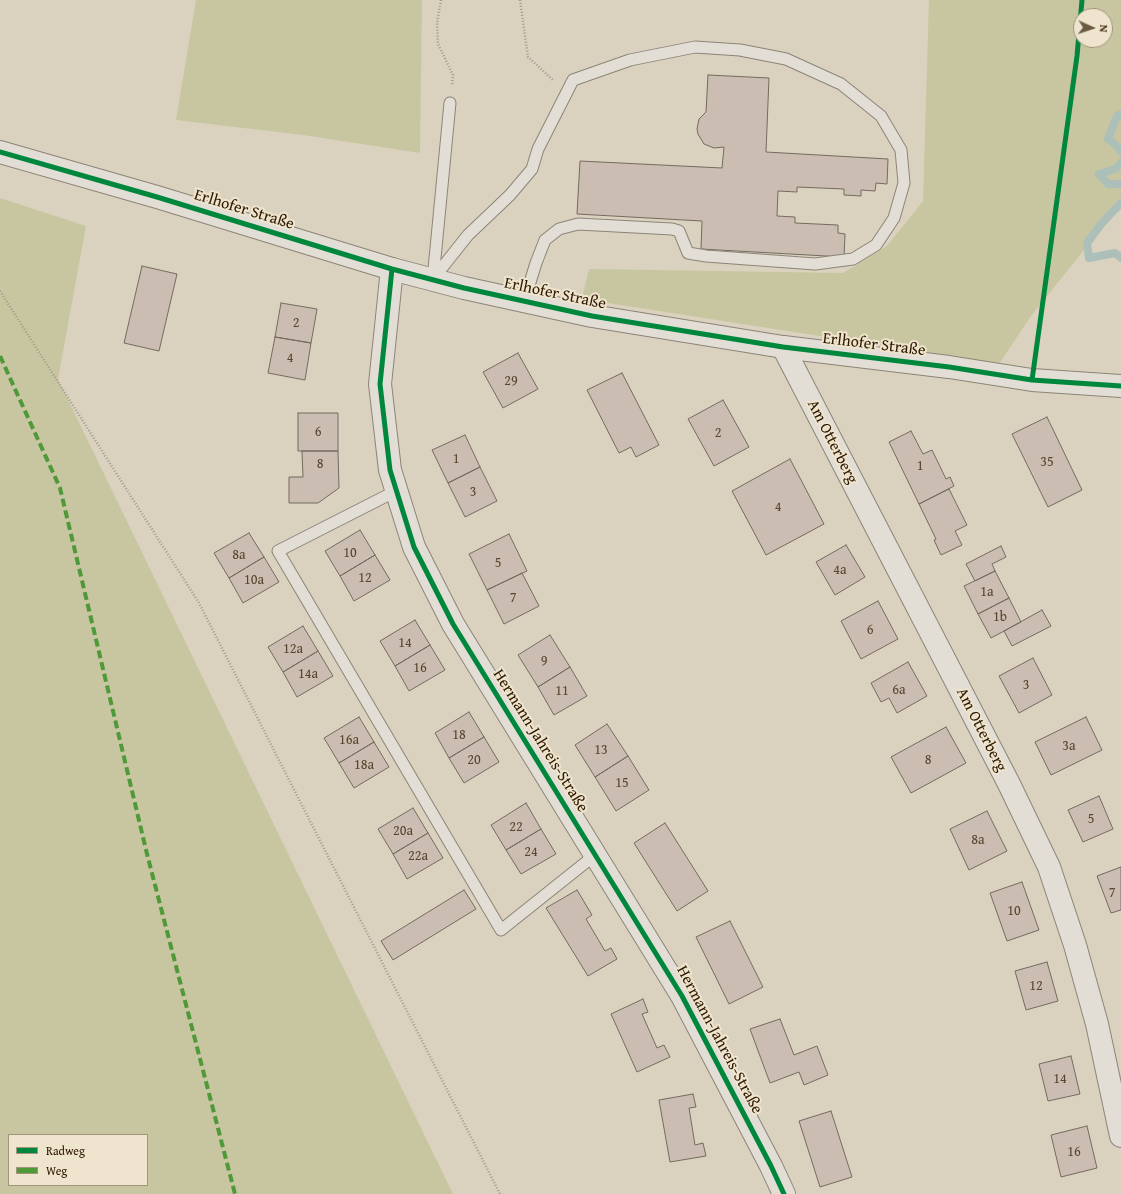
<!DOCTYPE html>
<meta charset="utf-8">
<style>
body{margin:0}
#map{position:relative;width:1121px;height:1194px;overflow:hidden;background:#dad2bf;font-family:"Gentium Book Plus",serif}
canvas{display:block}
.legend{position:absolute;left:8px;top:1134px;width:140px;height:52px;box-sizing:border-box;background:#efe4ce;border:1px solid #a1937c;margin:0;padding:5px 7px;list-style:none;font-size:12px;color:#2d1900}
.legend li{display:flex;align-items:center;gap:8px;height:20px}
.legend b{width:20px;border:1px solid #a1937c}
.north{position:absolute;left:1073px;top:8px;width:40px;height:40px;box-sizing:border-box;background:#efe4ce;border:1px solid #a1937c;border-radius:50%;rotate:93deg;font-size:11px;font-weight:700;line-height:16px;text-align:center;color:#2d1900}
.north::after{content:'';display:block;margin:auto;width:14px;height:18px;background:#6a5a43;clip-path:polygon(50% 0,100% 100%,50% 72%,0 100%)}
</style>
<div id="map">
<canvas width="1121" height="1194"></canvas>
<ul class="legend">
<li><b style="height:5px;background:#00873e"></b>Radweg</li>
<li><b style="height:5px;background:#4f9939"></b>Weg</li>
</ul>
<div class="north">N</div>
</div>
<script>
const context = document.querySelector('canvas').getContext('2d');
context.lineJoin = 'round';
function paint(path, color) { context.fillStyle = color; context.fill(path, 'evenodd'); }
const poly = rows => new Path2D(rows.map(r => 'M' + r).join(''));
function trace(path, color, width, dash) { context.strokeStyle = color; context.lineWidth = width; context.lineCap = dash ? 'butt' : 'round'; context.setLineDash(dash || []); context.stroke(path); }
function drawText(font, color, halo, rows, align = 'center') {
  context.font = font + ' "Gentium Book Plus",serif'; context.lineWidth = 4; context.setLineDash([]); context.textBaseline = 'middle'; context.strokeStyle = halo; context.fillStyle = color; for (const [text, x, y, turn = 0] of rows) {
    context.save(); context.translate(x, y); context.rotate((+turn || 0) * Math.PI / 180); context.textAlign = isNaN(turn) ? turn : align; if (halo) context.strokeText(text, 0, 0); context.fillText(text, 0, 0); context.restore();
  }
}
paint(poly([
 [196,0,422,0,420,153,303,135,176,120],
 [929,0,1121,0,1121,204,1031,316,999,364,582,299,589,269,843,273,887,246,923,201],
 [1081,16,1105,16,1105,40,1081,40],
 [0,198,86,226,58,379,453,1194,0,1194],
 [9,1135,147,1135,147,1185,9,1185]
]), '#c8c6a1');
trace(poly([
 [1121,114,1117,116,1108,139,1119,148,1121,152],
 [1121,163,1115,169,1099,174,1108,184,1121,184],
 [1121,203,1102,223,1087,243,1089,258,1115,253,1121,258]
]), '#acbfb8', 8);
const building = poly([
 [708,75,769,78,766,152,888,159,887,184,876,183,875,191,861,190,861,196,844,195,844,189,797,187,797,192,778,191,777,216,795,217,795,223,838,225,838,233,845,234,844,257,701,249,702,221,577,214,580,161,722,168,724,147,714,148,704,144,698,134,697,129,699,119,706,112,708,75],
 [142,266,177,274,159,351,124,343,142,266],
 [281,303,317,309,311,343,275,337,281,303],
 [275,337,311,343,305,380,268,373,275,337],
 [518,353,538,389,503,408,483,372,518,353],
 [622,373,659,445,636,457,631,447,619,453,587,390,622,373],
 [723,400,749,447,714,466,688,419,723,400],
 [298,413,338,413,338,451,298,451,298,413],
 [1047,417,1082,490,1048,507,1012,434,1047,417],
 [911,431,923,454,932,450,946,479,950,477,954,486,919,504,889,442,911,431],
 [465,435,480,467,448,483,432,450,465,435],
 [302,451,338,451,339,488,318,503,289,503,289,477,303,477,302,451],
 [790,459,824,524,766,555,732,491,790,459],
 [480,467,497,501,465,517,448,483,480,467],
 [949,489,967,525,955,531,962,545,941,555,934,540,936,539,919,504,949,489],
 [360,530,375,555,340,576,325,551,360,530],
 [249,533,264,557,229,578,214,553,249,533],
 [509,534,527,571,487,590,469,554,509,534],
 [846,545,865,577,835,595,816,562,846,545],
 [1001,546,1006,557,992,564,995,571,975,581,966,564,1001,546],
 [375,555,390,580,354,601,340,576,375,555],
 [264,557,279,582,243,603,229,578,264,557],
 [995,571,1009,598,978,614,964,586,995,571],
 [522,573,539,606,504,624,487,590,522,573],
 [1009,598,1021,622,991,638,978,614,1009,598],
 [878,601,898,639,861,659,841,621,878,601],
 [1042,610,1051,626,1012,646,1004,631,1042,610],
 [415,620,430,645,395,666,380,641,415,620],
 [303,626,318,651,283,672,268,647,303,626],
 [550,635,570,667,538,687,518,655,550,635],
 [430,645,445,670,409,691,395,666,430,645],
 [318,651,333,676,297,697,283,672,318,651],
 [1033,658,1052,695,1019,713,999,676,1033,658],
 [908,662,927,696,897,713,889,698,881,702,871,683,908,662],
 [570,667,587,696,554,715,538,687,570,667],
 [469,712,484,737,449,758,435,733,469,712],
 [359,717,374,742,339,763,324,738,359,717],
 [1086,717,1102,750,1051,775,1035,742,1086,717],
 [607,724,628,756,595,777,575,745,607,724],
 [946,727,966,763,911,793,891,757,946,727],
 [484,737,499,762,464,783,449,758,484,737],
 [374,742,389,767,354,788,339,763,374,742],
 [628,756,649,790,616,811,595,777,628,756],
 [1099,796,1113,829,1083,842,1068,810,1099,796],
 [526,803,541,829,506,850,491,825,526,803],
 [413,808,428,833,393,854,378,829,413,808],
 [987,811,1007,851,969,870,950,829,987,811],
 [665,823,708,891,677,911,634,843,665,823],
 [541,829,556,854,521,874,506,850,541,829],
 [428,833,443,858,407,879,393,854,428,833],
 [1121,867,1121,910,1111,913,1097,876,1121,867],
 [1022,882,1039,930,1007,941,990,893,1022,882],
 [464,890,476,909,393,960,381,941,464,890],
 [577,890,592,915,586,919,605,951,611,948,617,959,588,976,546,908,577,890],
 [730,921,763,987,729,1004,696,937,730,921],
 [1047,962,1058,1001,1026,1010,1015,971,1047,962],
 [643,999,648,1012,642,1014,657,1048,664,1045,670,1057,637,1072,611,1014,643,999],
 [780,1019,794,1055,817,1046,828,1075,804,1085,799,1072,770,1083,750,1029,780,1019],
 [1071,1056,1080,1094,1048,1101,1039,1064,1071,1056],
 [693,1094,696,1107,689,1108,695,1145,703,1143,706,1156,670,1162,659,1100,693,1094],
 [831,1111,852,1177,820,1187,799,1121,831,1111],
 [1087,1126,1097,1168,1061,1177,1051,1135,1087,1126]
]);
paint(building, '#cbbdb1');
trace(building, '#736b5e', 1);
const service = poly([
 [433,279,468,235,510,195,532,169,538,149,573,80,630,60,695,47,740,50,786,59,841,84,881,116,901,150,904,183,894,218,876,245,853,259,815,264,706,256,688,253,679,231,672,229,578,224,559,229,545,240,536,263,524,302],
 [433,279,450,103],
 [396,491,278,551,501,930,595,855]
]);
const minor = poly([
 [392,269,380,384,390,470,414,547,453,624,682,996,771,1166,784,1194],
 [783,347,1009,784,1049,867,1075,945,1097,1024,1121,1136]
]);
const tertiary = poly([
 [0,152,157,197,392,269,464,288,592,316,783,347,949,367,1032,380,1121,386]
]);
trace(service, '#8c8477', 13);
trace(minor, '#8c8477', 24);
trace(tertiary, '#8c8477', 24);
trace(poly([
 [441,0,437,23,438,44,453,75,452,86],
 [520,0,528,57,553,80],
 [0,291,199,603,500,1194]
]), '#9f9a90', 2.5, [1, 2]);
trace(service, '#e2ded5', 11);
trace(minor, '#e2ded5', 22);
trace(tertiary, '#e2ded5', 22);
trace(poly([
 [0,356,60,488,147,854,235,1194]
]), '#4f9939', 4, [8, 4]);
trace(poly([
 [0,152,157,197,392,269,464,288,592,316,783,347,949,367,1032,380,1121,386],
 [392,269,380,384,390,470,414,547,453,624,682,996,771,1166,784,1194],
 [1032,380,1077,56,1082,0]
]), '#00873e', 5);
drawText('14px', '#56442e', null, [
 ["2",296,323],
 ["4",290,358],
 ["29",511,381],
 ["6",318,432],
 ["2",718,433],
 ["1",456,459],
 ["35",1047,462],
 ["8",320,464],
 ["1",920,466],
 ["3",473,492],
 ["4",778,507],
 ["10",350,553],
 ["8a",239,555],
 ["5",498,563],
 ["4a",840,570],
 ["12",365,578],
 ["10a",254,580],
 ["1a",987,592],
 ["7",513,598],
 ["1b",1000,617],
 ["6",870,630],
 ["14",405,643],
 ["12a",293,649],
 ["9",544,661],
 ["16",420,668],
 ["14a",308,674],
 ["3",1026,685],
 ["6a",899,690],
 ["11",562,691],
 ["18",459,735],
 ["16a",349,740],
 ["3a",1069,746],
 ["13",601,750],
 ["20",474,760],
 ["8",928,760],
 ["18a",364,765],
 ["15",622,783],
 ["5",1091,819],
 ["22",516,827],
 ["20a",403,831],
 ["8a",978,840],
 ["24",531,852],
 ["22a",418,856],
 ["7",1112,893],
 ["10",1014,911],
 ["12",1036,986],
 ["14",1060,1079],
 ["16",1074,1152]
]);
drawText('16px', '#2d1900', '#efe4ce', [
 ["Erlhofer Straße",244,210,17],
 ["Erlhofer Straße",555,294,12],
 ["Erlhofer Straße",874,345,7],
 ["Am Otterberg",832,442,63],
 ["Am Otterberg",981,730,63],
 ["Hermann-Jahreis-Straße",540,741,58],
 ["Hermann-Jahreis-Straße",719,1040,62]
]);
</script>
